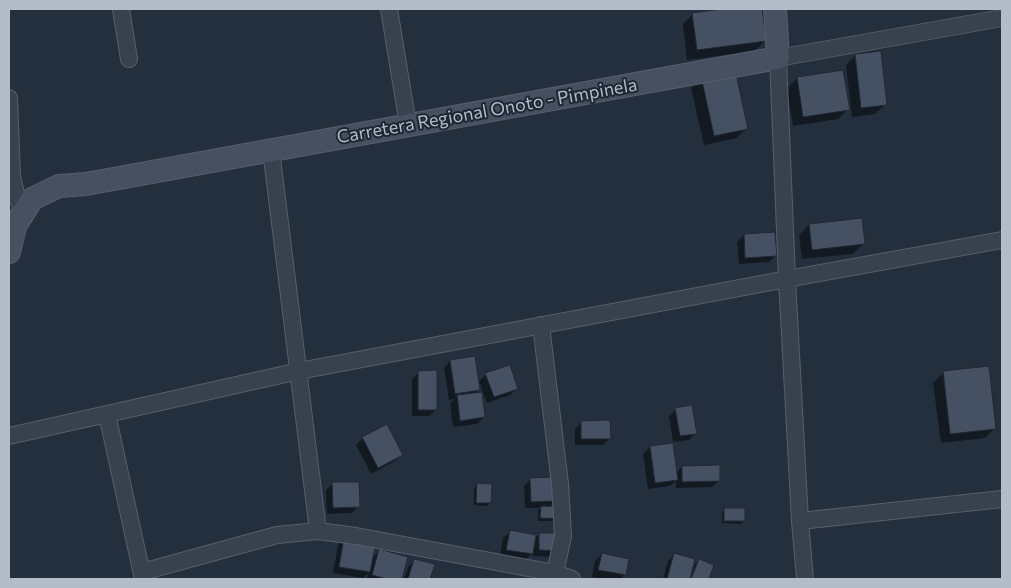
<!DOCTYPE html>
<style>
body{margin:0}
#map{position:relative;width:1011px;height:588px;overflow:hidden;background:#242f3e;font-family:Commissioner,sans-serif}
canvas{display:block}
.frame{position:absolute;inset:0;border:10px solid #b4bcc9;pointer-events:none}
</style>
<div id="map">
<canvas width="1011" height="588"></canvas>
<div class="frame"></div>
</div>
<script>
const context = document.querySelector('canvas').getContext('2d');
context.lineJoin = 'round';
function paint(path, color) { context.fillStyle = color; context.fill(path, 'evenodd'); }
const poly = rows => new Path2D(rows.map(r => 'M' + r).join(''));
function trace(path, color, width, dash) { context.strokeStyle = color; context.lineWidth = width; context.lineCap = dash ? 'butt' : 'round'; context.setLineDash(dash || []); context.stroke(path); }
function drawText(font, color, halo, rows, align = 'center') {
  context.font = font + ' Commissioner,sans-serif'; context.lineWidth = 4; context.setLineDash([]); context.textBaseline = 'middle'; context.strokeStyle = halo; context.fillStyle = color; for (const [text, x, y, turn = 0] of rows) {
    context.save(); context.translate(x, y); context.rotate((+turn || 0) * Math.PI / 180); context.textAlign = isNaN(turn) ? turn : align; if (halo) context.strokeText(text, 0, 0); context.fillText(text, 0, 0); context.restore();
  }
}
paint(poly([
 [730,9,761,9,765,40,755,51,687,60,683,24,693,14],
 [856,55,886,104,875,114,852,117,846,65],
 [701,78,747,128,737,138,704,145,691,88],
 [797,78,848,109,838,119,793,126,787,88],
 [809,225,863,244,853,254,802,259,799,235],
 [744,235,776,255,769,262,739,264,737,242],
 [450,361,479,389,473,395,484,417,477,424,453,427,450,403,455,399,449,400,444,368],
 [419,372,436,410,429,416,412,416,412,379],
 [944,372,995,428,985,438,941,443,933,383],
 [486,375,517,388,510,395,487,403,479,381],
 [676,409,695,433,689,440,673,442,669,416],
 [582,422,610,438,603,445,575,445,575,429],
 [386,426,401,454,395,461,371,474,356,445,363,438],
 [672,444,676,473,682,467,719,480,712,487,676,488,676,481,670,486,648,489,643,454,650,447],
 [530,480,555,501,548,508,560,521,538,521,538,510,541,508,525,508,524,486],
 [332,484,358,507,352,513,327,514,326,490],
 [477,485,490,503,487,506,474,505,474,488],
 [725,509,744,521,741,524,722,523,722,512],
 [510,532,534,539,540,534,558,557,533,556,533,553,525,560,500,556,503,538],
 [344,538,372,558,380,550,406,558,401,579,367,579,369,572,363,578,333,573,338,545],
 [602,554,627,560,624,575,620,579,606,579,592,577,595,561],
 [675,555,692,568,699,560,713,565,708,579,693,579,697,567,695,567,690,579,663,579,668,561],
 [415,560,433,565,429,579,404,579,408,567]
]), '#0007');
const building = poly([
 [721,9,762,9,766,41,697,50,692,13,721,9],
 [881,51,887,105,861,108,855,54,881,51],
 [735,69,748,129,714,136,701,76,735,69],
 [843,70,850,110,803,117,797,77,843,70],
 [862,218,865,244,812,250,809,224,862,218],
 [775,232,777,256,745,258,744,234,775,232],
 [475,356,480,390,455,394,450,360,475,356],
 [510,365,518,389,494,397,485,373,510,365],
 [989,366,996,429,950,434,943,371,989,366],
 [437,370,437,410,418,410,418,371,437,370],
 [482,392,485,417,460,421,457,395,482,392],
 [692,405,697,434,680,436,675,408,692,405],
 [610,420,611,439,581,439,581,421,610,420],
 [387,424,403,455,378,468,362,437,387,424],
 [673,443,678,480,655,483,650,446,673,443],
 [720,465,720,481,682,482,682,466,720,465],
 [555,477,556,501,531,502,530,478,555,477],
 [332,482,359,482,360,507,333,508,332,482],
 [477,483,492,484,491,503,476,503,477,483],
 [541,506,564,507,564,519,540,518,541,506],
 [724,508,745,508,745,521,724,521,724,508],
 [510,530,536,535,533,554,506,550,510,530],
 [539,533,567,533,566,551,539,550,539,533],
 [344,537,376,542,370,572,339,567,344,537],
 [379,549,408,557,402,579,387,579,372,575,379,549],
 [602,553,629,559,626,575,598,570,602,553],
 [674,553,695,559,690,579,667,579,674,553],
 [414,559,435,564,430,579,408,579,414,559],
 [699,559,714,565,709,579,691,579,699,559]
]);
paint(building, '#455162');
trace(building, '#1f2835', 1);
const minor = poly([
 [121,9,129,59],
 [389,9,408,125],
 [9,98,12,176,17,198,25,211],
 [271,150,318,531],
 [541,325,560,484,563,536,555,573],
 [107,414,143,579],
 [9,436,299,371,787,279,1002,240],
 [800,521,1002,499],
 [142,572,277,535,318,531,356,536,555,573,572,579],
 [805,579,800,521,787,279,778,58,1002,18]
]);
const secondary = poly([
 [9,252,15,226,32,199,59,186,86,184,778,58,775,9]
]);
trace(minor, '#565f6c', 18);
trace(secondary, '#565f6c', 24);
trace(minor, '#38414e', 16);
trace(secondary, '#465061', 22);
drawText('18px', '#b4bcc9', '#1d2633', [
 ["Carretera Regional Onoto - Pimpinela",487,111,-10]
]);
</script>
